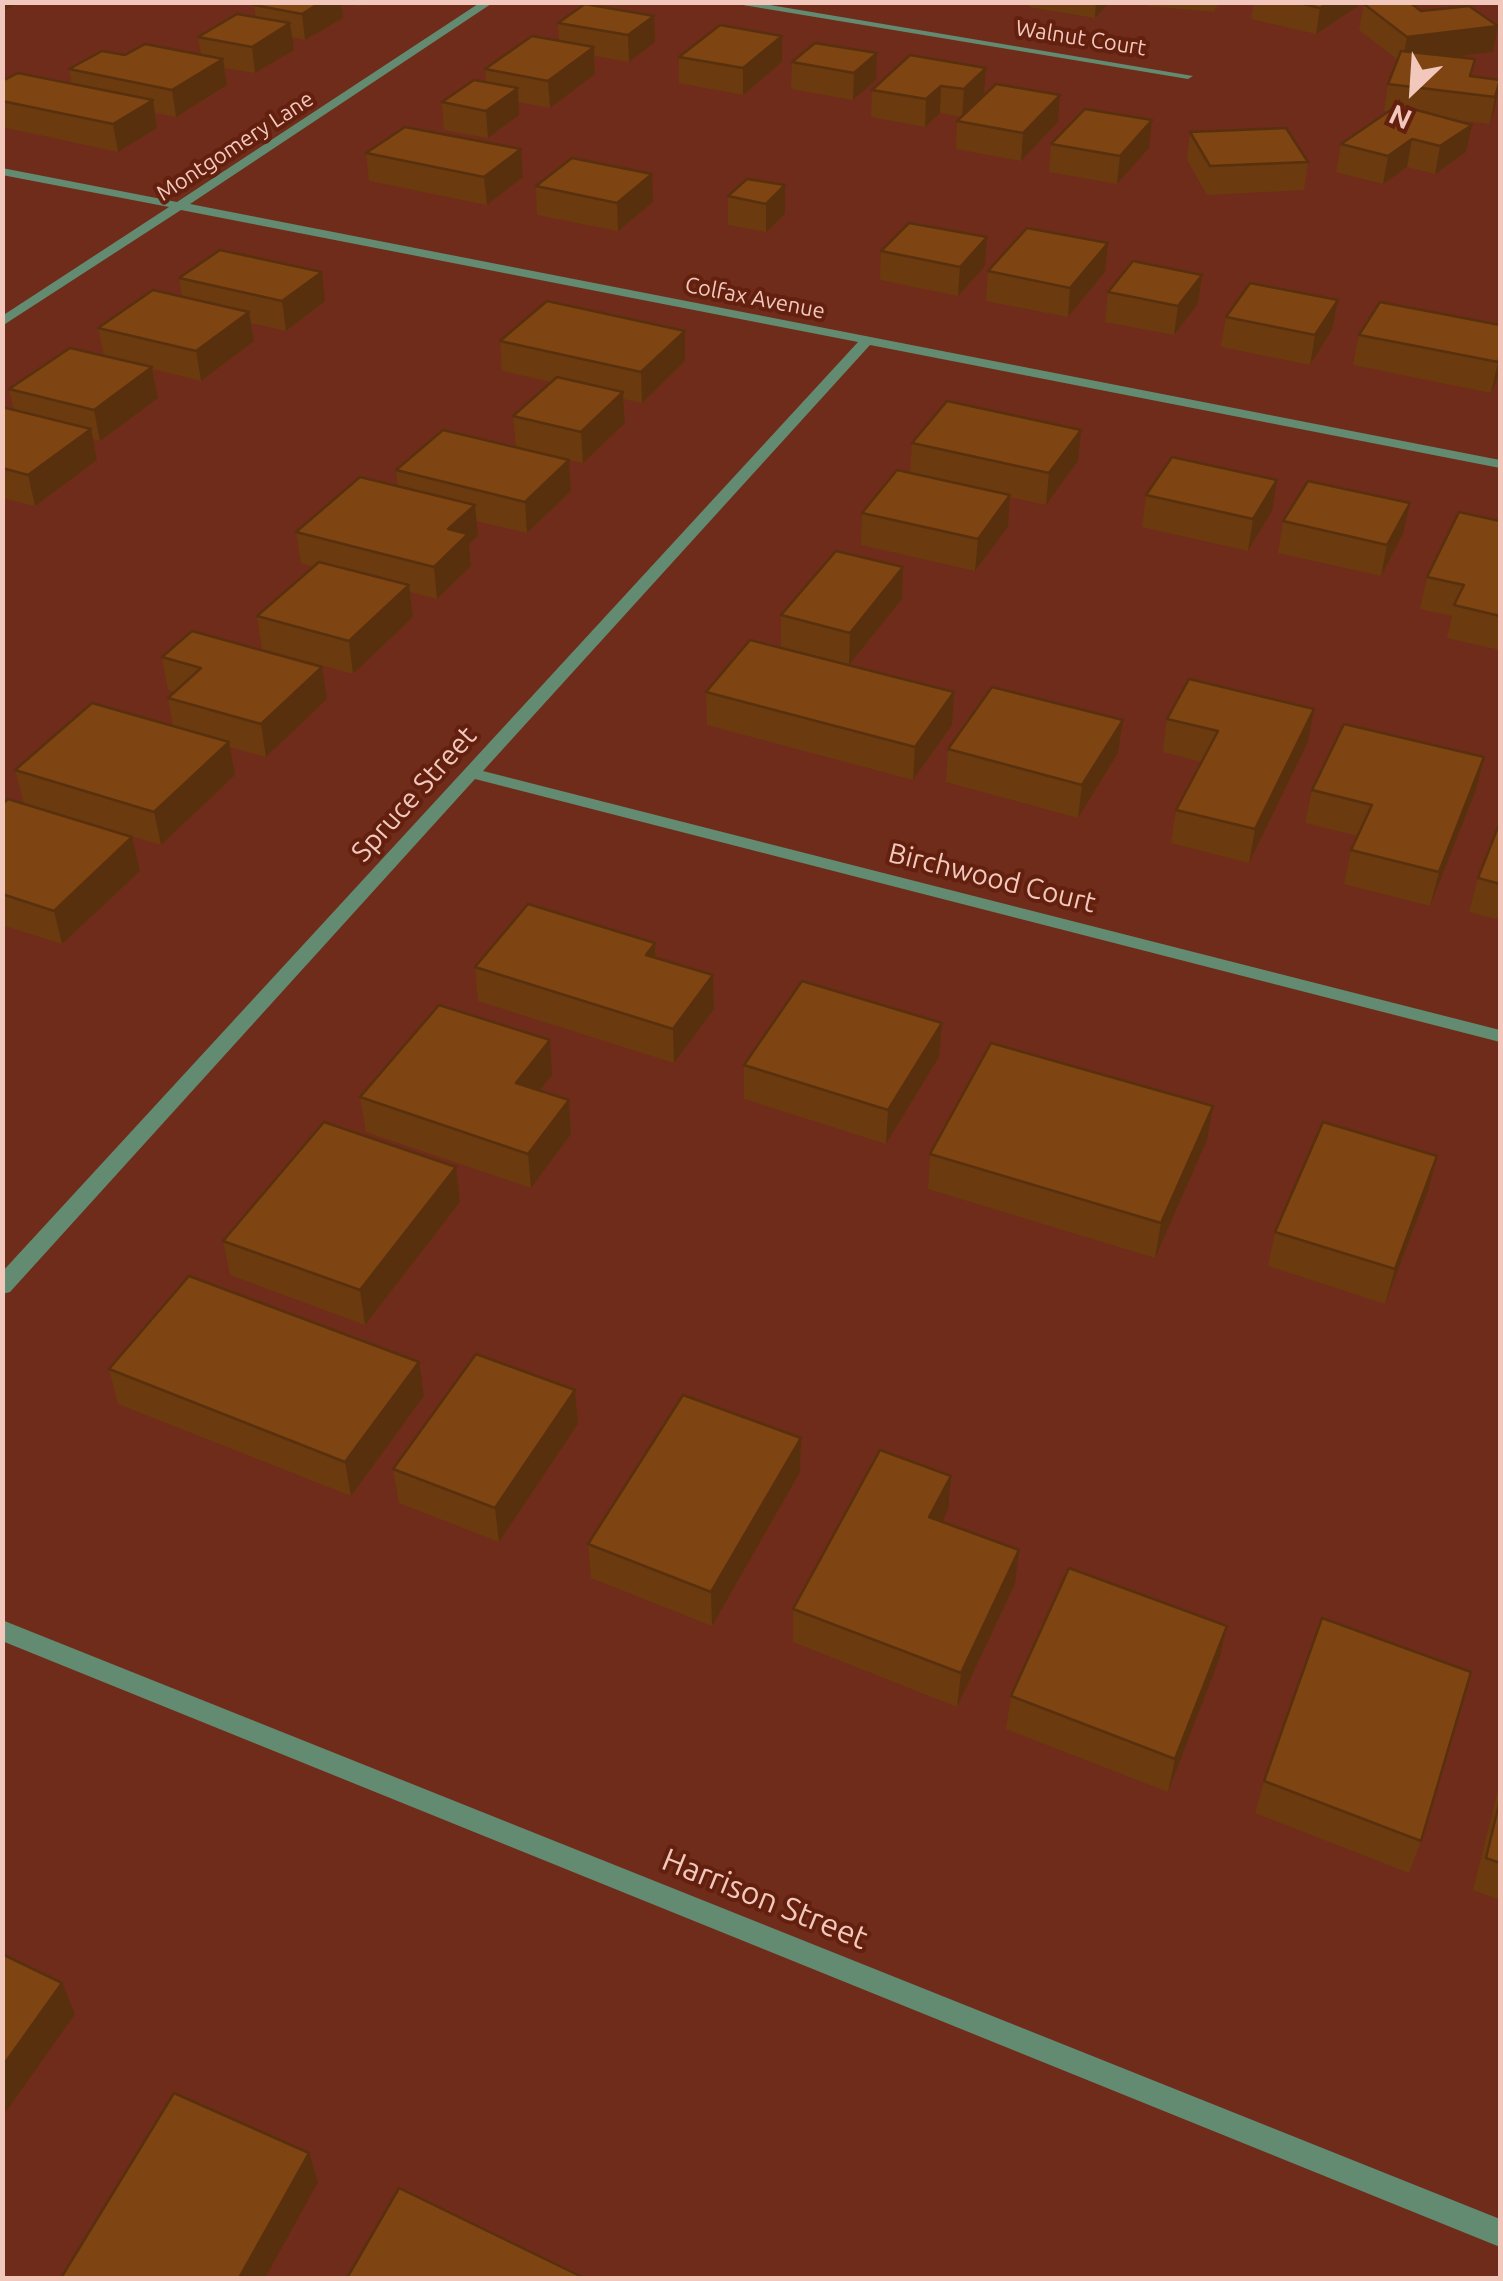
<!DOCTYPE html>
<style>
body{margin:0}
#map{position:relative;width:1503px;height:2281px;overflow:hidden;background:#6f2c1a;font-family:Ubuntu,sans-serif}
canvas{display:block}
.frame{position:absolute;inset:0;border:5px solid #f2c8bd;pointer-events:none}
.north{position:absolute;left:1363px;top:40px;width:100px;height:100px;-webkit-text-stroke:8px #63200f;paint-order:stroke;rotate:205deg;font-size:28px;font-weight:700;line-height:40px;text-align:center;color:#f2c8bd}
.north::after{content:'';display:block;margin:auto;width:35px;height:45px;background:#f2c8bd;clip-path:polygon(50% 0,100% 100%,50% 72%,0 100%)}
</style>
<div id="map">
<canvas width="1503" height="2281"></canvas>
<div class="frame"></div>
<div class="north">N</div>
</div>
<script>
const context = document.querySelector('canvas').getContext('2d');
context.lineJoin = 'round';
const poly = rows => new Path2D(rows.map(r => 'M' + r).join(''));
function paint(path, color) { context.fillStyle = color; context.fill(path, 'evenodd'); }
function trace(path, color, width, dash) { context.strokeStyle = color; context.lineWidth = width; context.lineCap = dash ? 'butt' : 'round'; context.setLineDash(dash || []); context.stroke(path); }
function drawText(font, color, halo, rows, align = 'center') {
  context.font = font + ' Ubuntu,sans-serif'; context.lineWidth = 8; context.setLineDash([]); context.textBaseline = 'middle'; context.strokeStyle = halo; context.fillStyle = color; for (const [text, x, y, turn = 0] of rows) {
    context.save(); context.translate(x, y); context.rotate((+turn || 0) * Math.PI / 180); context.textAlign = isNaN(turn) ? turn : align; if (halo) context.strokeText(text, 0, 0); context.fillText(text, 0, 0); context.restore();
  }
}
paint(poly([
 [481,2,494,2,190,204,1500,460,1500,468,870,345,483,771,1500,1030,1500,1042,475,779,10,1292,2,1294,2,1272,858,342,181,210,2,326,2,316,169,207,2,175,2,168,177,202,481,2],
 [725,2,752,2,1193,76,1188,79,725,2],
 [2,1620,1500,2219,1500,2247,2,1641,2,1620]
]), '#628b71');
paint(poly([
 [258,2,367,2,360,6,341,3,343,18,305,40,292,37,294,50,255,73,225,68,227,85,176,117,155,113,157,128,118,152,2,127,2,81,72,84,69,69,125,55,201,54,198,37,256,17,254,5],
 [1029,2,1110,2,1095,18,1029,7],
 [1149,2,1219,2,1214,12,1148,6],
 [1254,2,1359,2,1358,6,1316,34,1251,19],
 [585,4,655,42,629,62,595,56,595,74,550,108,518,102,519,115,488,138,444,130,442,102,486,82,485,69,559,41,558,23],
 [1364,4,1421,11,1493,52,1452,57,1475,59,1472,76,1500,80,1490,124,1449,119,1472,125,1466,152,1435,174,1407,167,1383,184,1336,172,1341,144,1389,111,1384,111,1388,84,1398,60,1359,30],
 [782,36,782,62,743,95,679,83,679,57],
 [877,53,876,80,853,100,791,89,792,62],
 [986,68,984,95,962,117,940,113,925,127,871,117,872,90],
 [1152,120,1149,148,1117,184,1049,172,1051,144],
 [957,121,1058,122,1021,161,956,149],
 [1190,132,1308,162,1304,190,1207,195,1187,160],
 [366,153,523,177,487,205,369,181],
 [785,185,785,214,766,232,728,225,728,196],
 [536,186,653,202,618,231,537,215],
 [881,251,985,266,958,296,880,280],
 [988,271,1105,272,1068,317,986,301],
 [1202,275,1198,304,1174,335,1105,322,1108,292],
 [179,278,325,301,286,331,251,323,254,341,201,381,153,369,158,398,100,441,93,439,97,460,35,506,2,498,2,407,14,410,9,389,104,356,98,328,182,296],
 [1338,300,1332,330,1310,365,1221,347,1226,317],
 [1500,325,1500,374,1491,393,1353,365,1359,335],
 [500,341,685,361,642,403,624,399,625,423,583,463,569,460,571,491,527,533,476,521,478,536,469,544,471,566,437,599,410,592,413,617,353,674,262,649,257,616,313,567,301,563,296,532,398,486,396,470,516,447,513,416,551,382,502,371],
 [912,443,1078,461,1046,505,1010,497,1008,527,975,571,861,545,862,513,910,473],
 [1146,495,1272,511,1248,551,1142,527],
 [1283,521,1403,534,1381,576,1278,553],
 [1500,521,1500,650,1447,638,1452,616,1420,609,1427,577],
 [903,567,902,599,849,665,781,648,781,615],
 [162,657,327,699,266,757,230,747,235,775,161,845,24,804,15,770,173,726,168,698,175,692,168,690],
 [706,692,954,692,952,725,913,780,707,725],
 [1167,719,1308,742,1249,863,1171,843,1176,810,1202,762,1163,752],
 [1123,720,1118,753,1078,818,946,782,948,749],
 [1484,757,1476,790,1430,906,1344,884,1351,850,1358,836,1305,823,1312,790],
 [2,804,132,837,140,871,62,944,2,925],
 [1500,822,1500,920,1469,912,1478,878],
 [655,943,656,957,713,975,714,1009,674,1063,478,1001,475,967],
 [942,1023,939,1057,886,1144,744,1099,744,1065],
 [552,1075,540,1091,569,1100,571,1134,531,1188,366,1132,360,1097],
 [1207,1140,1155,1258,928,1189,930,1154],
 [456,1167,460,1202,365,1325,230,1275,223,1241],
 [1428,1191,1385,1304,1268,1266,1275,1232],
 [109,1369,424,1396,351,1496,118,1404],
 [575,1390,578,1424,499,1542,399,1503,393,1469],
 [801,1438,800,1472,712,1626,591,1578,588,1544],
 [948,1510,941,1522,1015,1584,957,1707,793,1642,793,1609],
 [1227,1626,1219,1660,1168,1792,1006,1729,1011,1696],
 [1264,1781,1421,1841,1409,1873,1255,1813],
 [1500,1782,1500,1900,1473,1890]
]), '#6c3a0f');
paint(poly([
 [2,2,20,2,2,12],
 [321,2,341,2,343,18,305,40,302,14],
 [1096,2,1110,2,1095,18],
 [1329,2,1359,2,1358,6,1316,34,1320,8],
 [654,16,655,42,629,62,628,35],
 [290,23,294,50,255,73,252,47],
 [1498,26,1493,52,1402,63,1407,37],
 [782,36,782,62,743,95,743,68],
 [594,47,595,74,550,108,548,81],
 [877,53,876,80,853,100,854,73],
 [223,59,227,85,176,117,172,90],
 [986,68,984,95,962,117,964,89],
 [1500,80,1495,107,1490,124,1495,97],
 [941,86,940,113,925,127,926,99],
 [518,88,519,115,488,138,486,111],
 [1060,95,1058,122,1021,161,1023,133],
 [153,100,157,128,118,152,113,124],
 [1152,120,1149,148,1117,184,1120,156],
 [1472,125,1466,152,1435,174,1440,146],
 [1412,139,1407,167,1383,184,1388,156],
 [521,149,523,177,487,205,484,177],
 [652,174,653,202,618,231,617,203],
 [785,185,785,214,766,232,766,204],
 [987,237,985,266,958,296,960,267],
 [1108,243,1105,272,1068,317,1070,288],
 [322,272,325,301,286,331,282,301],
 [1202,275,1198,304,1174,335,1178,306],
 [1338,300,1332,330,1310,365,1315,335],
 [249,312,254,341,201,381,196,351],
 [685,331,685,361,642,403,641,372],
 [1500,357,1500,374,1491,393,1498,362],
 [152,367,158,398,100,441,94,410],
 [623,392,625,423,583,463,581,432],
 [91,429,97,460,35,506,28,475],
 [1081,430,1078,461,1046,505,1049,473],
 [569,460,571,491,527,533,525,502],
 [1277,480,1272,511,1248,551,1253,519],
 [1010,495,1008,527,975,571,978,539],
 [1410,503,1403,534,1381,576,1387,545],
 [475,505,478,536,469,544,471,566,437,599,434,567,448,529],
 [903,567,902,599,849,665,850,633],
 [409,585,413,617,353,674,349,641],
 [322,667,327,699,266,757,261,724],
 [954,692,952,725,913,780,915,747],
 [1314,709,1308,742,1249,863,1255,829],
 [1123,720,1118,753,1078,818,1082,785],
 [229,742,235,775,161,845,154,812],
 [1484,757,1476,790,1430,906,1439,872],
 [132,837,140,871,62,944,54,911],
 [655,943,656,977,646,955],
 [713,975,714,1009,674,1063,673,1029],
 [942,1023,939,1057,886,1144,888,1110],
 [550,1040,552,1075,519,1117,516,1083],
 [569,1100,571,1134,531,1188,528,1154],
 [1213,1106,1207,1140,1155,1258,1161,1223],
 [1437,1156,1428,1191,1385,1304,1395,1269],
 [456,1167,460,1202,365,1325,360,1290],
 [419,1362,424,1396,351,1496,345,1462],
 [575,1390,578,1424,499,1542,495,1508],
 [801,1438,800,1472,712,1626,711,1592],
 [951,1476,948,1510,927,1551,929,1517],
 [1019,1550,1015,1584,957,1707,961,1673],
 [1227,1626,1219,1660,1168,1792,1175,1759],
 [62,1983,75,2014,2,2117,2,2067],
 [309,2153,318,2182,265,2278,239,2278]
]), '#58300d');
const building = poly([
 [258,2,321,2,302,14,254,5,258,2],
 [1295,2,1329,2,1320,8,1295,2],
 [1381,2,1409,2,1421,11,1469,6,1498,26,1407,37,1364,4,1381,2],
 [585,4,654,16,628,35,558,23,585,4],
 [237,14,290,23,252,47,198,37,237,14],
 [720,25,782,36,743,68,679,57,720,25],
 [532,36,594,47,548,81,485,69,532,36],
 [815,43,877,53,854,73,792,62,815,43],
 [145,44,223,59,172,90,69,69,102,51,125,55,145,44],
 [1401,51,1475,59,1470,76,1500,80,1495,97,1388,84,1401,51],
 [910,55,986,68,964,89,941,86,926,99,872,90,910,55],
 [18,73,153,100,113,124,2,101,2,81,18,73],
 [474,80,518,88,486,111,442,102,474,80],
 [996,84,1060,95,1023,133,957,121,996,84],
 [1398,105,1472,125,1440,146,1412,139,1388,156,1341,144,1398,105],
 [1085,109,1152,120,1120,156,1051,144,1085,109],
 [405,127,521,149,484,177,366,153,405,127],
 [1286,128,1308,162,1210,166,1190,132,1286,128],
 [572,158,652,174,617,203,536,186,572,158],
 [747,179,785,185,766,204,728,196,747,179],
 [909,223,987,237,960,267,881,251,909,223],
 [1027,228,1108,243,1070,288,988,271,1027,228],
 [220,250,322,272,282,301,179,278,220,250],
 [1133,261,1202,275,1178,306,1108,292,1133,261],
 [1250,283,1338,300,1315,335,1226,317,1250,283],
 [153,290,249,312,196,351,98,328,153,290],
 [547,301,685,331,641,372,500,341,547,301],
 [1380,302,1500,325,1500,357,1498,362,1359,335,1380,302],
 [70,348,152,367,94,410,9,389,70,348],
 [557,377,623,392,581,432,513,416,557,377],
 [947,401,1081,430,1049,473,912,443,947,401],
 [2,407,91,429,28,475,2,468,2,407],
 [443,430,569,460,525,502,396,470,443,430],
 [1172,457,1277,480,1253,519,1146,495,1172,457],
 [897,470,1010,495,978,539,862,513,897,470],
 [360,477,475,505,448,529,468,534,434,567,296,532,360,477],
 [1308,481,1410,503,1387,545,1283,521,1308,481],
 [1459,512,1500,521,1500,616,1454,605,1464,585,1427,577,1459,512],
 [836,551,903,567,850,633,781,615,836,551],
 [319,562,409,585,349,641,257,616,319,562],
 [192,631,322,667,261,724,168,698,201,668,162,657,192,631],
 [750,640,954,692,915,747,706,692,750,640],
 [1189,679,1314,709,1255,829,1176,810,1218,731,1167,719,1189,679],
 [992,687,1123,720,1082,785,948,749,992,687],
 [92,703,229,742,154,812,15,770,92,703],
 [1344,724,1484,757,1439,872,1351,850,1372,805,1312,790,1344,724],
 [8,799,132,837,54,911,2,894,2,804,8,799],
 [1500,822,1500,884,1478,878,1500,822],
 [528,904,655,943,646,955,713,975,673,1029,475,967,528,904],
 [802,981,942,1023,888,1110,744,1065,802,981],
 [439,1005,550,1040,516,1083,569,1100,528,1154,360,1097,439,1005],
 [991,1043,1213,1106,1161,1223,930,1154,991,1043],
 [324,1122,456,1167,360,1290,223,1241,324,1122],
 [1323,1122,1437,1156,1395,1269,1275,1232,1323,1122],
 [189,1276,419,1362,345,1462,109,1369,189,1276],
 [476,1354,575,1390,495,1508,393,1469,476,1354],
 [683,1395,801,1438,711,1592,588,1544,683,1395],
 [880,1450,951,1476,929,1517,1019,1550,961,1673,793,1609,880,1450],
 [1069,1568,1227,1626,1175,1759,1011,1696,1069,1568],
 [1322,1618,1471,1672,1421,1841,1264,1781,1322,1618],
 [1500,1800,1500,1863,1486,1858,1500,1800],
 [2,1954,62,1983,2,2067,2,1954],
 [174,2093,309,2153,239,2278,61,2278,174,2093],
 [399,2188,584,2278,347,2278,399,2188]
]);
paint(building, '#7e4412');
trace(building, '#58300d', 2.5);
drawText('22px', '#f2c8bd', '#63200f', [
 ["Walnut Court",1081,38,9],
 ["Montgomery Lane",235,146,-33],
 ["Colfax Avenue",755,298,11]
]);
drawText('28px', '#f2c8bd', '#63200f', [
 ["Spruce Street",414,794,-48],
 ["Birchwood Court",992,878,14]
]);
drawText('32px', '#f2c8bd', '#63200f', [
 ["Harrison Street",765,1899,22]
]);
</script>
